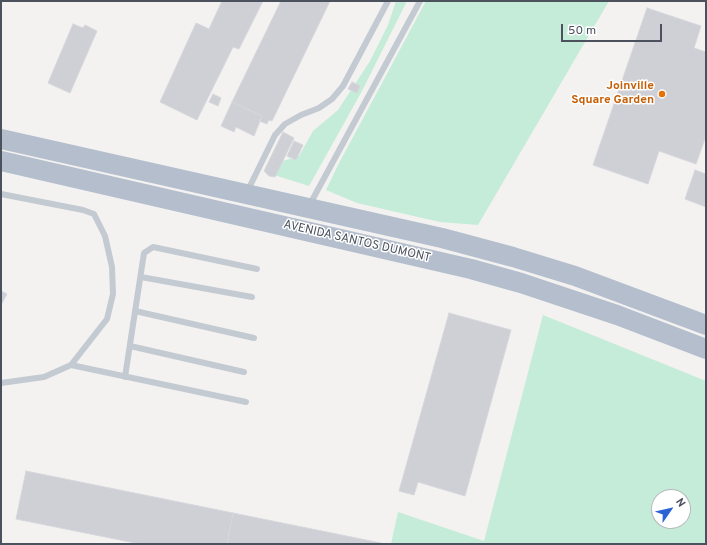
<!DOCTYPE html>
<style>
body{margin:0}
#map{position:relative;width:707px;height:545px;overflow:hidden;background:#f3f2f1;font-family:Overpass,sans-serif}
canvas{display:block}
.frame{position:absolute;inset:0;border:2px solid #4b525d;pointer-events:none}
.north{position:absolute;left:651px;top:489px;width:40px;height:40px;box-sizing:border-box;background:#fff;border:1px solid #b7babe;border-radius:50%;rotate:56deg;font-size:11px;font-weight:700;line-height:16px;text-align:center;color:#4b525d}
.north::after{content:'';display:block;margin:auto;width:14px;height:18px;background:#2c62d3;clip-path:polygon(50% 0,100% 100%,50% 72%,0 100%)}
.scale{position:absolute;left:561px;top:24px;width:101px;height:18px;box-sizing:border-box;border:2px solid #4b525d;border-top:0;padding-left:5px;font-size:12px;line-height:14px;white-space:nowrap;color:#4b525d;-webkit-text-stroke:3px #fff;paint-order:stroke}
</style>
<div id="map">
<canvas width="707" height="545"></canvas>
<div class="frame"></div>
<div class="north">N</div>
<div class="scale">50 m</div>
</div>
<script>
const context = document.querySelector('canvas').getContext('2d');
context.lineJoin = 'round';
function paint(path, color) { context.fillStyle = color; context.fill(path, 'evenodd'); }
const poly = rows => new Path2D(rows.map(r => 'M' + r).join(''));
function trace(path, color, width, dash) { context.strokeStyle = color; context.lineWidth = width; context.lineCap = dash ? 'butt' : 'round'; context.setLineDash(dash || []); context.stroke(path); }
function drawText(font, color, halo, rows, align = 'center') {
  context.font = font + ' Overpass,sans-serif'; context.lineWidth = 3; context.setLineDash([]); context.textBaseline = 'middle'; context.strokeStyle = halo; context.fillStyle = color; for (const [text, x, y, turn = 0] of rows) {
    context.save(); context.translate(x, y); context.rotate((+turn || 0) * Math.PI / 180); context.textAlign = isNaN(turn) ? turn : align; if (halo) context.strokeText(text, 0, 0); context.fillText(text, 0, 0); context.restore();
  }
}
paint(poly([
 [396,1,407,1,362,91,309,186,274,175,283,161,299,156,313,131,338,110,370,61,388,25],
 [426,1,609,1,478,225,440,222,357,203,326,190,338,165],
 [543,315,706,381,706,544,391,544,398,512,484,541],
 [659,497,683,497,683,521,659,521]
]), '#c5ecd8');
const building = poly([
 [222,1,263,1,239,49,233,47,197,120,160,102,196,23,209,29,222,1],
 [281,1,330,1,272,121,269,120,267,124,259,121,262,116,232,102,281,1],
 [647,8,701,26,694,48,706,52,706,136,696,164,659,151,648,184,593,165,647,8],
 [73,24,83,28,85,25,97,31,70,93,48,83,73,24],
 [352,82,360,86,357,93,348,89,352,82],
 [213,94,221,98,218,106,209,102,213,94],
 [232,102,262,116,254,136,236,127,234,132,221,126,232,102],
 [283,132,294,138,275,177,269,176,264,171,283,132],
 [294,141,303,145,296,160,287,156,294,141],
 [695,170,706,174,706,207,685,199,695,170],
 [1,291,7,294,1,305,1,291],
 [449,313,511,330,465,496,418,482,414,495,399,491,449,313],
 [26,471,233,513,227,544,140,544,16,519,26,471],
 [233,513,381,543,381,544,227,544,233,513]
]);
paint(building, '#cfd0d5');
trace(building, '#d6d7dc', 1);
trace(poly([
 [247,192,275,135,285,124,301,115,319,108,332,99,343,86,388,1],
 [1,194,83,210,94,214,105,236,112,267,113,294,107,319,71,365,44,377,1,383],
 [309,206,420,1],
 [141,277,252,297],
 [135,311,254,338],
 [130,346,244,372],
 [71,365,246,402],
 [125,377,144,253,153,247,257,269]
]), '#c4cad1', 6);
trace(poly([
 [1,139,442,238,513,257,575,276,706,325],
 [1,161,471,269,521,283,617,315,706,349]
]), '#b4becd', 20);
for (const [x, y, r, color] of [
 [662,94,4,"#e8710a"]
]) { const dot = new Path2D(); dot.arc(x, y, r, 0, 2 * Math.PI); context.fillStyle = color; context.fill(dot); trace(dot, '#fff', 1.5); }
drawText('bold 12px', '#c56008', '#fff', [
 ["Joinville",654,87],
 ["Square Garden",654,101]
], 'right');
drawText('12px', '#4b525d', '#fff', [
 ["AVENIDA SANTOS DUMONT",357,242,13]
]);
</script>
